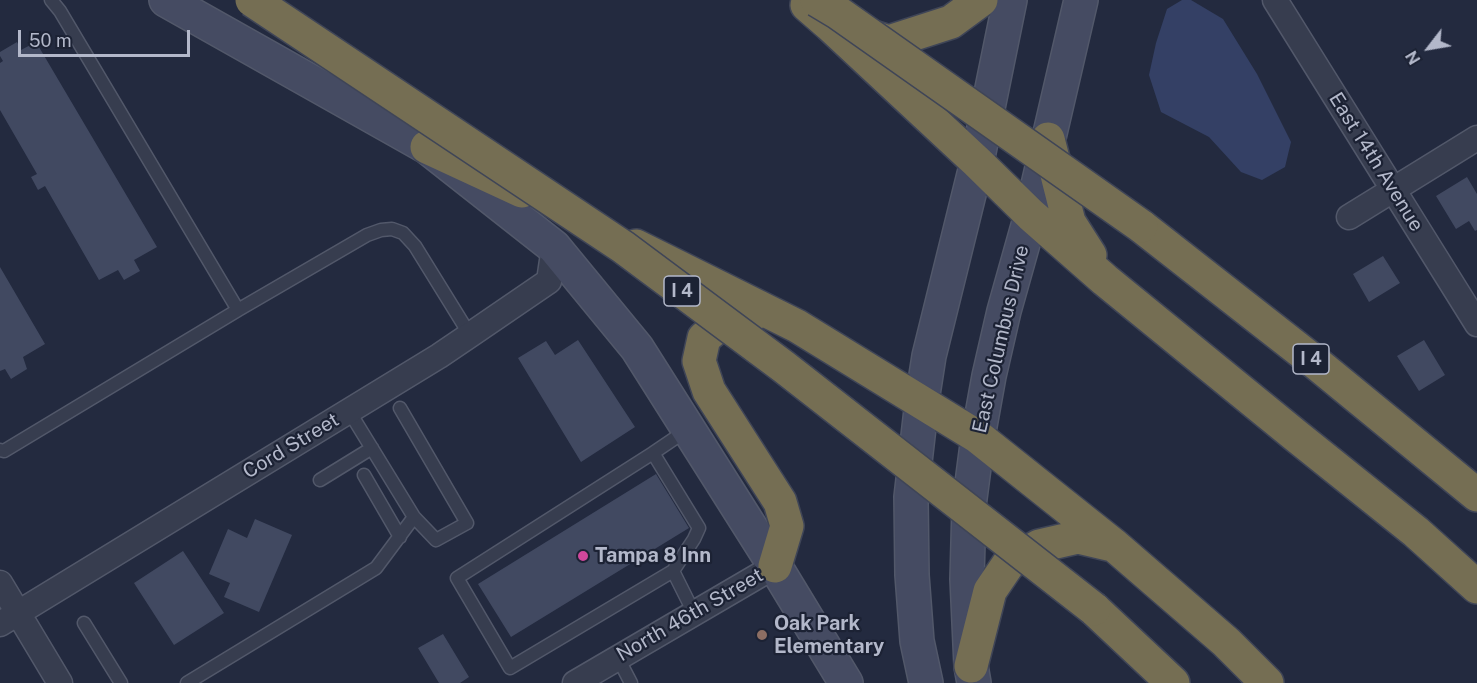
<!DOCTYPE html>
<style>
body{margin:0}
#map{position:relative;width:1477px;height:683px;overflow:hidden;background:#232a3f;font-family:"Public Sans",sans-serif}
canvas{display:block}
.north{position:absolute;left:1399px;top:18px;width:60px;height:60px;-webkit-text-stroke:4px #1c2234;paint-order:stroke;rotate:239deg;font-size:16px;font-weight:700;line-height:24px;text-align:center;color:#b3b8ca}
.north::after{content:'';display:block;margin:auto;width:21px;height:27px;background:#b3b8ca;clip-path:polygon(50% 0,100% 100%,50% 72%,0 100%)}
.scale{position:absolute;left:18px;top:30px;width:172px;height:27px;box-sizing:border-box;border:3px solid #b3b8ca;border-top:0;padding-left:8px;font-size:18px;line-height:21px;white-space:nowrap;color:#b3b8ca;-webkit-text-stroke:4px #1c2234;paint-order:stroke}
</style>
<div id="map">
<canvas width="1477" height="683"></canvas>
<div class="north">N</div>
<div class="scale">50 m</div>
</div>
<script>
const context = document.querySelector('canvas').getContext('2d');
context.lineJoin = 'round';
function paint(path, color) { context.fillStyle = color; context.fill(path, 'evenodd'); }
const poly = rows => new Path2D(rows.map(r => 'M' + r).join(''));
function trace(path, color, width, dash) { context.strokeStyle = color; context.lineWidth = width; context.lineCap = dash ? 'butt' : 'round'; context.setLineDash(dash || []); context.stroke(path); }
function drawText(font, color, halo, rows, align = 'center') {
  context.font = font + ' "Public Sans",sans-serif'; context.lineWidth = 4.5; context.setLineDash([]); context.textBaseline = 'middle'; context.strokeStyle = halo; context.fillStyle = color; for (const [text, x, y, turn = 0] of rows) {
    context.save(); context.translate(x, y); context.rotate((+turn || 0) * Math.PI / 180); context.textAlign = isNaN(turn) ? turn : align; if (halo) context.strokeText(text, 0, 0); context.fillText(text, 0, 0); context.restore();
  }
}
paint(poly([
 [1182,0,1191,0,1223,19,1257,74,1291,142,1285,167,1262,180,1241,172,1209,137,1161,112,1149,75,1156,43,1167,9]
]), '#344065');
paint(poly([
 [17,42,21,50,36,42,157,247,134,260,140,271,124,280,118,270,99,280,45,186,38,190,31,177,37,174,0,110,0,63,3,61,0,56,0,52],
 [1467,177,1477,194,1477,230,1475,231,1469,221,1456,229,1436,196],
 [1383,256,1400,283,1369,302,1353,274],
 [0,267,45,344,23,357,27,369,11,379,5,369,0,371],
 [578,340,635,427,581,462,518,358,546,341,555,355],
 [1424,340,1445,375,1419,391,1397,356],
 [656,474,689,528,511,637,478,584],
 [255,519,292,535,259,612,224,597,230,583,209,574,228,529,247,538],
 [183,551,224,613,174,645,134,583],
 [443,634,469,677,460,683,439,683,418,648]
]), '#414961');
const lane = poly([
 [238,310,367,235,381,230,392,229,403,233,415,246,470,335],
 [400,408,467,523,436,540,414,517],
 [687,430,653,453,699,528,694,539,673,571,694,613],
 [0,450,4,451,238,310,60,11,51,0],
 [653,453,457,578,510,668,673,571],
 [364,475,400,537],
 [320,480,372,448],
 [84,623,121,683],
 [618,658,631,683],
 [187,683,376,568,414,517,349,411]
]);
const street = poly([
 [1275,0,1477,324],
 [1349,217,1477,138],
 [0,583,60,683],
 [0,624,439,356,470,335,549,281,554,247],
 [575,683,775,566]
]);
const secondary = poly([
 [166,0,427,147,554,247,637,348,775,566,846,683],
 [926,683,917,641,912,575,911,497,922,401,929,356,977,162,1010,0],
 [974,683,971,666,967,579,969,506,978,437,989,376,1004,311,1031,215,1081,0]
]);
const highway = poly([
 [807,5,830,25,977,162,1031,215,1105,280,1295,435,1416,532,1477,587],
 [860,33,889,42,951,22,981,0],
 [1048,139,1069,222,1090,255],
 [427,147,522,191],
 [1141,226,1316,363,1477,495],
 [636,246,797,326,978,437,1115,546,1226,642,1267,683],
 [750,317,725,320,704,338,699,361,709,391,780,502,787,526,775,566],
 [1094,609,1173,683],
 [971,666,990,591,1009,563,1039,546,1078,537,1112,545]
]);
trace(lane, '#52586a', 15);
trace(street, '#52586a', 27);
trace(secondary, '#52586a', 36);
trace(highway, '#3f4557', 36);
trace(lane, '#373d4f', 12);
trace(street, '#373d4f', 24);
trace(secondary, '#454b62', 33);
trace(highway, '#756e53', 33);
const highwayBridge = poly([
 [252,0,623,247,784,367,1094,609],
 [817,0,837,12,1141,226]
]);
trace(highwayBridge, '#3f4557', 36, []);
trace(highwayBridge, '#756e53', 33);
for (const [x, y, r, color] of [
 [583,556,6,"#d1479c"],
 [762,635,6,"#8d6e63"]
]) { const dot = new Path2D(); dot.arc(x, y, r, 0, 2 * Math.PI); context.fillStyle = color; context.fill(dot); trace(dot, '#1c2234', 2); }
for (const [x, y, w] of [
 [682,291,36],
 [1311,359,36]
]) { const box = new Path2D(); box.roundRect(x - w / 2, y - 15, w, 30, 4.5); context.fillStyle = '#1c2234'; context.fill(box); trace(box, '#b3b8ca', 1.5); }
drawText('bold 18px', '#b3b8ca', null, [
 ["I 4",682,291],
 ["I 4",1311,359]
]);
drawText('20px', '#b3b8ca', '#1c2234', [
 ["East 14th Avenue",1376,162,58],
 ["East Columbus Drive",1001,339,-77],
 ["Cord Street",291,446,-31],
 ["North 46th Street",690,615,-30]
]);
drawText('bold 20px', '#b3b8ca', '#1c2234', [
 ["Tampa 8 Inn",595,556],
 ["Oak Park",774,624],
 ["Elementary",774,647]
], 'left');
</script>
